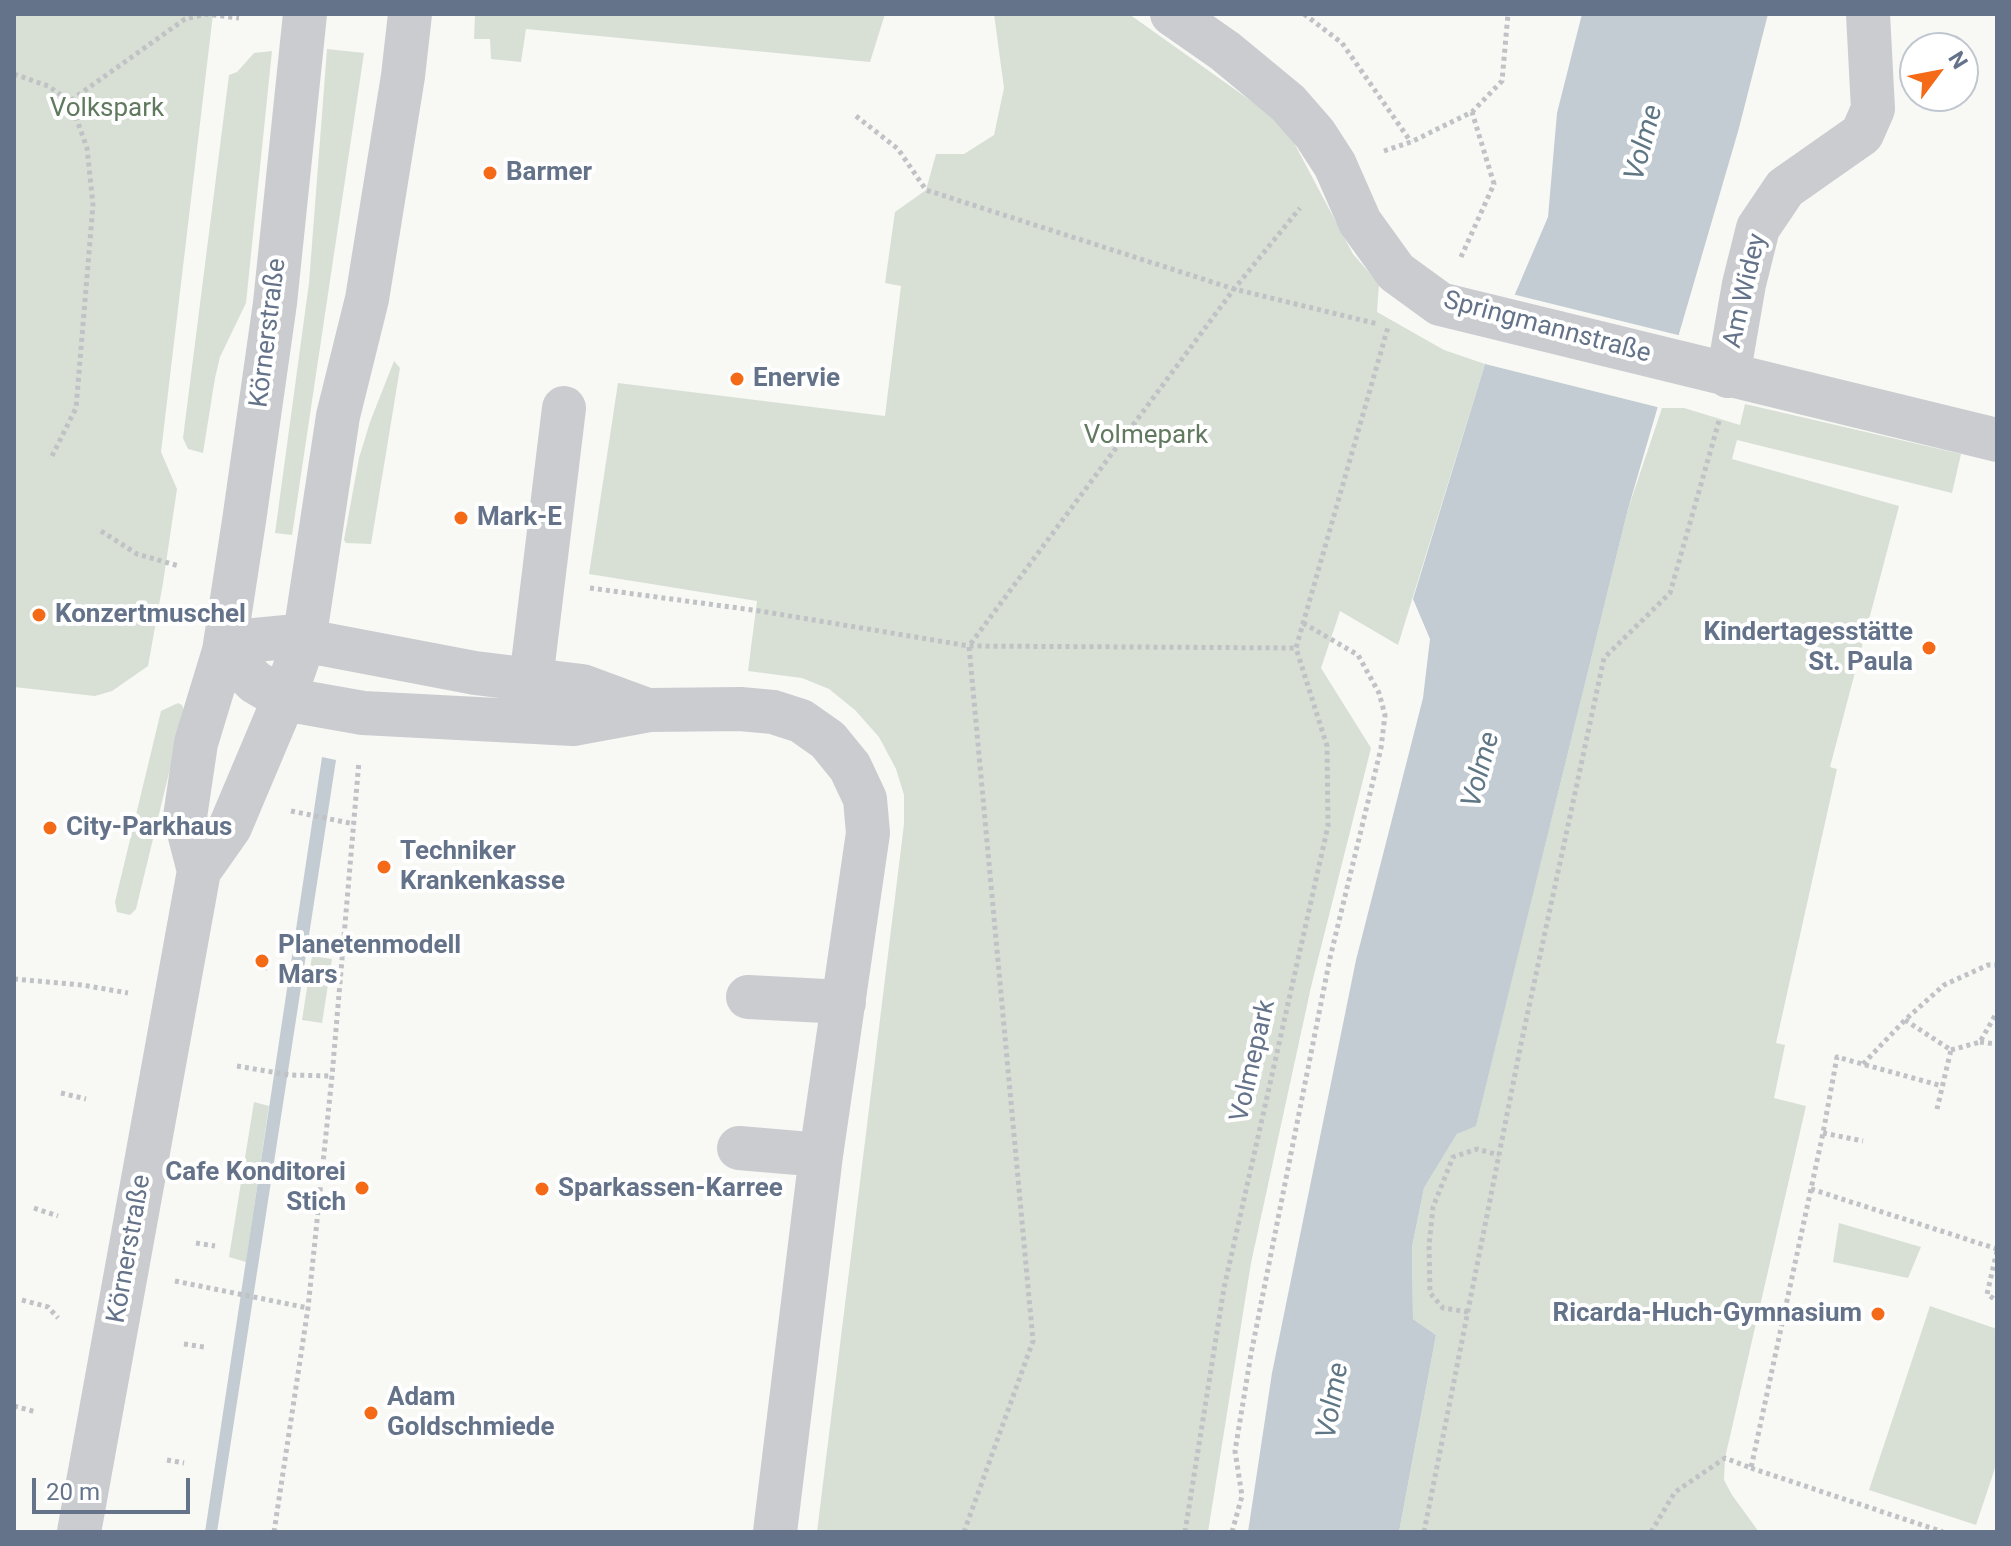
<!DOCTYPE html>
<meta charset="utf-8">
<style>
body{margin:0}
#map{position:relative;width:2011px;height:1546px;overflow:hidden;background:#f8f8f5;font-family:Roboto,sans-serif}
canvas{display:block}
.frame{position:absolute;inset:0;border:16px solid #647389;pointer-events:none}
.north{position:absolute;left:1899px;top:32px;width:80px;height:80px;box-sizing:border-box;background:#fff;border:2px solid #c1c7d0;border-radius:50%;rotate:58deg;font-size:22px;font-weight:700;line-height:32px;text-align:center;color:#647389}
.north::after{content:'';display:block;margin:auto;width:28px;height:36px;background:#f56a17;clip-path:polygon(50% 0,100% 100%,50% 72%,0 100%)}
.scale{position:absolute;left:32px;top:1478px;width:158px;height:36px;box-sizing:border-box;border:4px solid #647389;border-top:0;padding-left:10px;font-size:24px;line-height:28px;white-space:nowrap;color:#647389;-webkit-text-stroke:6px #fff;paint-order:stroke}
</style>
<div id="map">
<canvas width="2011" height="1546"></canvas>
<div class="frame"></div>
<div class="north">N</div>
<div class="scale">20 m</div>
</div>
<script>
const context = document.querySelector('canvas').getContext('2d');
context.lineJoin = 'round';
function paint(path, color) { context.fillStyle = color; context.fill(path, 'evenodd'); }
const poly = rows => new Path2D(rows.map(r => 'M' + r).join(''));
function trace(path, color, width, dash) { context.strokeStyle = color; context.lineWidth = width; context.lineCap = dash ? 'butt' : 'round'; context.setLineDash(dash || []); context.stroke(path); }
function drawText(font, color, halo, rows, align = 'center') {
  context.font = font + ' Roboto,sans-serif'; context.lineWidth = 8; context.setLineDash([]); context.textBaseline = 'middle'; context.strokeStyle = halo; context.fillStyle = color; for (const [text, x, y, turn = 0] of rows) {
    context.save(); context.translate(x, y); context.rotate((+turn || 0) * Math.PI / 180); context.textAlign = isNaN(turn) ? turn : align; if (halo) context.strokeText(text, 0, 0); context.fillText(text, 0, 0); context.restore();
  }
}
paint(poly([
 [14,14,213,14,161,452,177,489,163,583,148,666,112,691,95,696,14,687],
 [475,14,885,14,870,62,526,29,521,62,491,59,490,39,474,39],
 [994,14,1129,14,1268,113,1292,139,1353,254,1379,284,1377,312,1444,350,1485,364,1398,645,1340,611,1321,668,1371,748,1311,987,1251,1263,1208,1532,817,1532,904,824,904,795,896,769,879,737,855,710,829,689,802,678,748,671,757,601,589,574,618,383,885,416,901,286,885,283,895,212,926,190,936,154,964,154,994,135,1004,88],
 [327,49,364,53,292,535,275,533,309,283],
 [272,51,246,303,220,357,215,378,203,453,188,449,183,438,229,75,237,72,254,53],
 [394,361,400,368,371,544,346,543,344,540,359,458,370,422],
 [1745,404,1961,454,1952,493,1737,440,1732,459,1899,506,1830,767,1837,769,1776,1043,1785,1045,1774,1098,1806,1106,1725,1458,1724,1480,1732,1495,1759,1532,1399,1532,1436,1335,1413,1319,1412,1247,1424,1188,1457,1134,1476,1125,1628,509,1662,408,1684,408,1740,425],
 [178,703,182,705,184,711,136,909,130,915,117,912,115,902,161,711],
 [312,956,332,959,322,1023,302,1020],
 [254,1102,269,1106,246,1262,229,1257],
 [1839,1223,1921,1247,1908,1278,1833,1262],
 [1930,1306,1997,1329,1997,1462,1976,1525,1869,1490]
]), '#d8e0d5');
paint(poly([
 [1582,14,1768,14,1739,128,1628,509,1476,1126,1457,1134,1424,1188,1412,1247,1413,1319,1436,1335,1399,1532,1248,1532,1272,1373,1356,960,1423,698,1430,639,1413,599,1485,364,1548,217,1557,113],
 [322,757,336,760,217,1532,205,1532]
]), '#c3ccd3');
paint(poly([
 [1512,294,1682,336,1661,408,1485,364,1494,335]
]), '#f8f8f5');
trace(poly([
 [1304,14,1342,43,1411,142],
 [14,74,48,86,70,101,185,19,206,14,239,18],
 [856,116,898,149,926,190,1234,289,1378,324],
 [1384,151,1411,142,1472,112,1502,81,1508,14],
 [1461,257,1494,184,1472,112],
 [52,456,76,408,93,205,87,148,70,101],
 [101,531,137,554,179,566],
 [590,588,760,611,969,646,1296,648],
 [291,811,354,824],
 [257,966,267,968],
 [14,979,82,985,128,993],
 [1905,1020,1951,1050,1937,1109],
 [1980,1042,1997,1044],
 [1951,1050,1980,1042,1997,1012],
 [1863,1064,1905,1020,1944,985,1988,965,1997,965],
 [237,1066,290,1075,332,1076],
 [61,1093,86,1099],
 [1823,1133,1863,1141],
 [1811,1189,1997,1249],
 [34,1208,58,1216],
 [196,1243,215,1246],
 [1997,1251,1987,1294,1997,1301],
 [175,1281,308,1308],
 [22,1300,48,1307,58,1318],
 [1468,1312,1443,1308,1430,1293,1429,1246,1433,1207,1453,1157,1477,1149,1499,1155],
 [184,1344,204,1347],
 [14,1406,36,1412],
 [167,1460,184,1463],
 [1751,1468,1943,1532],
 [274,1532,308,1308,332,1076,359,761],
 [964,1532,1033,1341,969,646,1234,289,1300,208],
 [1185,1532,1224,1288,1328,826,1327,746,1296,648,1388,327],
 [1232,1532,1242,1496,1235,1451,1251,1354,1330,958,1381,748,1385,715,1379,693,1358,655,1303,623],
 [1424,1532,1521,1044,1604,658,1670,593,1719,421],
 [1651,1532,1675,1492,1725,1458,1751,1468,1823,1133,1837,1057,1942,1086]
]), '#c0c2c5', 5, [4, 4]);
trace(poly([
 [1172,14,1225,51,1288,103,1315,134,1335,165,1360,222,1396,272,1440,304,1997,440],
 [1728,376,1744,284,1758,228,1785,188,1862,134,1873,109,1868,14],
 [224,651,255,682,284,699,363,713,573,724,649,710,740,709,773,712,801,721,828,740,850,767,865,799,868,833,821,1155,775,1532],
 [224,651,255,640,286,637,475,673,582,686,647,710],
 [531,680,564,408],
 [199,871,185,817,196,743,224,651,244,521,275,303,305,14],
 [748,997,844,1002],
 [739,1148,821,1155],
 [79,1532,199,871,230,827,284,699,304,641,338,416,367,299,403,76,410,14]
]), '#caccd0', 44);
for (const [x, y, r, color] of [
 [490,173,8,"#f56a17"],
 [737,379,8,"#f56a17"],
 [461,518,8,"#f56a17"],
 [39,615,8,"#f56a17"],
 [1929,648,8,"#f56a17"],
 [50,828,8,"#f56a17"],
 [384,867,8,"#f56a17"],
 [262,961,8,"#f56a17"],
 [362,1188,8,"#f56a17"],
 [542,1189,8,"#f56a17"],
 [1878,1314,8,"#f56a17"],
 [371,1413,8,"#f56a17"]
]) { const dot = new Path2D(); dot.arc(x, y, r, 0, 2 * Math.PI); context.fillStyle = color; context.fill(dot); trace(dot, '#fff', 3); }
drawText('26px', '#617a5f', '#fff', [
 ["Volkspark",107,109],
 ["Volmepark",1146,436]
]);
drawText('bold 26px', '#647389', '#fff', [
 ["Barmer",506,173],
 ["Enervie",753,379],
 ["Mark-E",477,518],
 ["Konzertmuschel",55,615],
 ["Kindertagesstätte",1913,633,"right"],
 ["St. Paula",1913,663,"right"],
 ["City-Parkhaus",66,828],
 ["Techniker",400,852],
 ["Krankenkasse",400,882],
 ["Planetenmodell",278,946],
 ["Mars",278,976],
 ["Cafe Konditorei",346,1173,"right"],
 ["Stich",346,1203,"right"],
 ["Sparkassen-Karree",558,1189],
 ["Ricarda-Huch-Gymnasium",1862,1314,"right"],
 ["Adam",387,1398],
 ["Goldschmiede",387,1428]
], 'left');
drawText('26px', '#647389', '#fff', [
 ["Am Widey",1746,291,-77],
 ["Springmannstraße",1547,328,15],
 ["Körnerstraße",269,333,-83],
 ["Volmepark",1254,1061,-77],
 ["Körnerstraße",130,1249,-80]
]);
drawText('italic 28px', '#5f7685', '#fff', [
 ["Volme",1645,143,-75],
 ["Volme",1482,770,-75],
 ["Volme",1334,1401,-80]
]);
</script>
